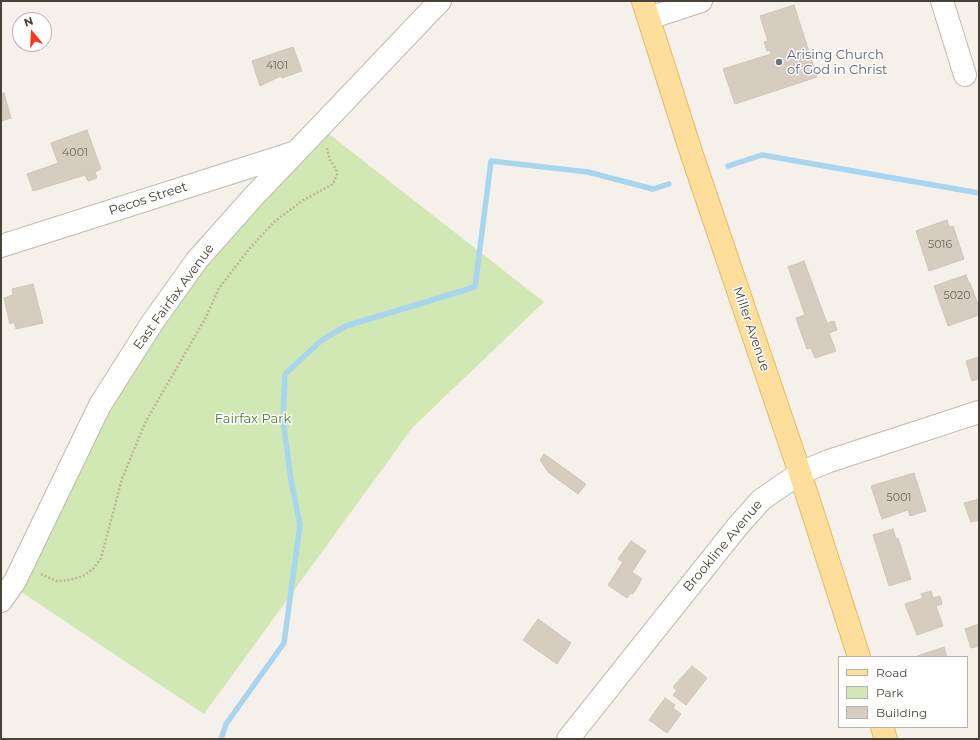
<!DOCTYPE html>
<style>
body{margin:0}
#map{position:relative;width:980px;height:740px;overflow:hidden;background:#f5f1ea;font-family:Montserrat,sans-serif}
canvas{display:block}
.frame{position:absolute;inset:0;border:2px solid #494238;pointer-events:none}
.legend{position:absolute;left:838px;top:656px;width:130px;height:72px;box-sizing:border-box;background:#fff;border:1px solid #b6b3af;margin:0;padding:5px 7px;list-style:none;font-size:12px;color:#494238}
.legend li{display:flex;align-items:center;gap:8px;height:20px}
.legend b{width:20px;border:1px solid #b6b3af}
.north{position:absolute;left:12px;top:12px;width:40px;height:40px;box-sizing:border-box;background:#fff;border:1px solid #b6b3af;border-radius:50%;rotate:342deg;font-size:11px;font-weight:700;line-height:16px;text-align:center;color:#494238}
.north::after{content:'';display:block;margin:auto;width:14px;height:18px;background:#f7391f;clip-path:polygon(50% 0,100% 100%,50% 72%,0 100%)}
</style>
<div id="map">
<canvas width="980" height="740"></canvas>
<div class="frame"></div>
<ul class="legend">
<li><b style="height:5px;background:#fdde9b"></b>Road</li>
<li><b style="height:11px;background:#d2e8b4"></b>Park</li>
<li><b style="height:11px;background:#d6cdc0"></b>Building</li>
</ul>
<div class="north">N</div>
</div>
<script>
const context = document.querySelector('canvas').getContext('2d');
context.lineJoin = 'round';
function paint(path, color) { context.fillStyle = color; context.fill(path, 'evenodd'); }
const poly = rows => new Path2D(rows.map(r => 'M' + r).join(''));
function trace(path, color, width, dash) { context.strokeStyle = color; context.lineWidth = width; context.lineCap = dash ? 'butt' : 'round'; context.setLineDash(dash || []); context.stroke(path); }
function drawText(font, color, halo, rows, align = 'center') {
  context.font = font + ' Montserrat,sans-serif'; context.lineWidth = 3; context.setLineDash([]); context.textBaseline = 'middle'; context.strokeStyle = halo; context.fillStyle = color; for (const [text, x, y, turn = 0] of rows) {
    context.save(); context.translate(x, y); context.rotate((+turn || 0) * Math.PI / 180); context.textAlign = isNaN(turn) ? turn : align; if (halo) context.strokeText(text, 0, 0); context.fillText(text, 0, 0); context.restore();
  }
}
paint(poly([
 [329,134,544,302,413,427,204,714,17,589,143,340,236,231]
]), '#d2e8b4');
trace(poly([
 [728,166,762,155,979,193],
 [221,739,226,724,284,643,300,525,291,480,283,420,285,374,322,340,346,326,475,287,491,161,588,172,653,189,669,184]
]), '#a8d5f0', 5.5);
const building = poly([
 [794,5,817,77,735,104,723,69,771,54,770,50,767,51,764,42,768,41,760,16,794,5],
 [293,47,302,71,282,78,281,76,260,86,252,61,293,47],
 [4,93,11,118,1,121,1,94,4,93],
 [87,130,101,169,95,172,97,178,88,181,85,175,33,191,27,174,58,163,51,143,87,130],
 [947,220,949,227,953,226,964,259,929,271,916,231,947,220],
 [804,261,827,323,834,321,837,330,829,333,836,351,815,358,811,348,807,349,796,318,805,315,788,267,804,261],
 [966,275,969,283,970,283,979,307,979,315,948,326,934,286,966,275],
 [33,284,43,323,16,329,14,322,10,324,4,298,13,295,12,289,33,284],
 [979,357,979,379,972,381,966,361,979,357],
 [544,454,586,484,578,494,548,472,540,460,544,454],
 [914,473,926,511,910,516,908,510,882,519,871,486,914,473],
 [979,499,979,520,971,522,964,503,979,499],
 [893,529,896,539,898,538,911,579,889,586,873,535,893,529],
 [631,541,646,551,632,572,642,579,633,594,631,593,627,598,608,585,623,562,618,559,631,541],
 [931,591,933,598,940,596,942,604,936,606,943,626,917,635,905,604,923,598,921,594,931,591],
 [538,619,571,643,557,664,523,640,538,619],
 [979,624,979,646,971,648,965,629,979,624],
 [944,647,947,657,917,657,917,656,944,647],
 [692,666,707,678,686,705,673,695,677,690,673,687,692,666],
 [665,698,675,705,673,708,681,714,667,733,649,720,665,698]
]);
paint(building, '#d6cdc0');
trace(building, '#d1c4b3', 1);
const minor = poly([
 [942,1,965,75],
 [649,18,701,1],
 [1,246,293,153],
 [1,601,15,581,100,405,152,323,197,260,254,196,440,1],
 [568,739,737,527,761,500,800,473,829,461,979,412]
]);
const major = poly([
 [643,1,692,155,800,473,859,657],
 [882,727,886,739]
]);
trace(minor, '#c0b9ad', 24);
trace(major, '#e3bb6a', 24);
trace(poly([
 [41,574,57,581,70,580,83,576,93,569,101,558,122,479,145,423,206,317,219,288,250,248,274,222,302,201,333,184,337,174,336,169,330,160,327,148]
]), '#c2b49e', 2.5, [2, 2]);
trace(minor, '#fff', 22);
trace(major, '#fdde9b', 22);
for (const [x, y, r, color] of [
 [779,62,4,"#6b7280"]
]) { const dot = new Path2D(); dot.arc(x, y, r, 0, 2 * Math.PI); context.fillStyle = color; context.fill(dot); trace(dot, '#fff', 1.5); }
drawText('11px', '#6c655a', null, [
 ["4101",277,66],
 ["4001",75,153],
 ["5016",940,245],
 ["5020",957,296],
 ["5001",899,498]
]);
drawText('13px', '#5b616d', '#fff', [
 ["Arising Church",787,55],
 ["of God in Christ",787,70]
], 'left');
drawText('13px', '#494238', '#fff', [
 ["Pecos Street",148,199,-18],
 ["East Fairfax Avenue",174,297,-54],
 ["Miller Avenue",751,329,71],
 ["Brookline Avenue",723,546,-50]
]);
drawText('13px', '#4c7b2b', '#fff', [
 ["Fairfax Park",253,419]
]);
</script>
